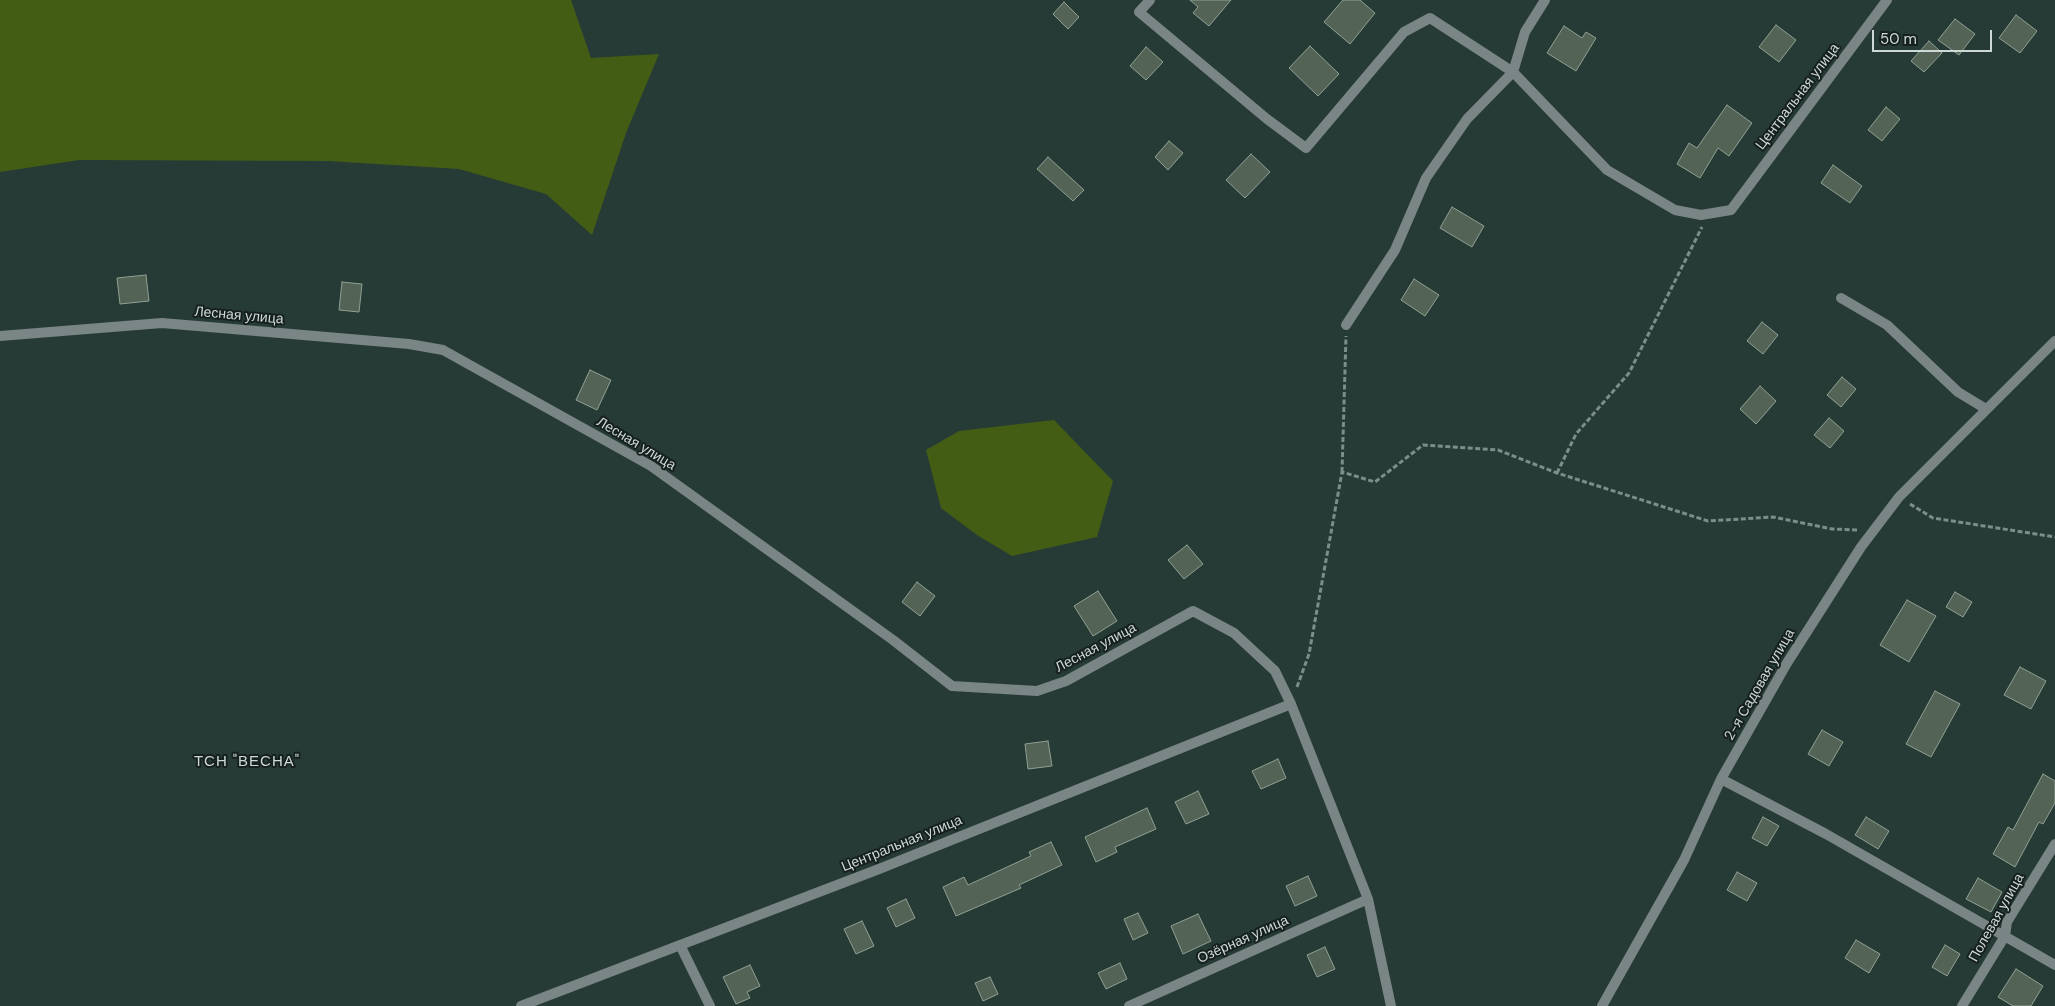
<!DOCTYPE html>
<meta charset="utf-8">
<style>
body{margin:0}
#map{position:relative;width:2055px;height:1006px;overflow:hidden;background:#263b36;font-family:"DM Sans",sans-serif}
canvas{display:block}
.scale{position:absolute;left:1872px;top:30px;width:120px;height:22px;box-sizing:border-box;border:2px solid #cdd9d6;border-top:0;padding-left:6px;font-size:15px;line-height:18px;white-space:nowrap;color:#cdd9d6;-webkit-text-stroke:4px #16201e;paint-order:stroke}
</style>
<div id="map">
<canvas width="2055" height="1006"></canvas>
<div class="scale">50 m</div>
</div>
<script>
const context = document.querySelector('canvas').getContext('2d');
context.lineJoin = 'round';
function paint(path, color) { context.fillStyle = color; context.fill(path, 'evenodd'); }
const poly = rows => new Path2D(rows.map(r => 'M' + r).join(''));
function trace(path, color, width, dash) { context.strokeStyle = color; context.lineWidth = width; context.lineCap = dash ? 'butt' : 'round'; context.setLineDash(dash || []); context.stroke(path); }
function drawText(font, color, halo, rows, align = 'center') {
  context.font = font + ' "DM Sans",sans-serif'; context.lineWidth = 4; context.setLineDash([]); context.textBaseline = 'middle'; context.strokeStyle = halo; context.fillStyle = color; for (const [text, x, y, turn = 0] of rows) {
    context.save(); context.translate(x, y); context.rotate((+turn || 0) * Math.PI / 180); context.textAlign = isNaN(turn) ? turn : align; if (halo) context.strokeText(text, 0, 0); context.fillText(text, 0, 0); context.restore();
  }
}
paint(poly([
 [0,0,571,0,591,58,659,54,626,133,592,235,546,194,459,169,328,161,79,160,0,172],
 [1054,420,1113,481,1097,537,1012,556,977,535,941,508,926,450,959,431]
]), '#445d14');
const building = poly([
 [1190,0,1231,0,1209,26,1193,13,1198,7,1190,0],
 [1343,0,1360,0,1375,13,1350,44,1324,22,1343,0],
 [1064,2,1079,17,1068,29,1053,14,1064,2],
 [2016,15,2037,31,2020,53,1999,38,2016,15],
 [1955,19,1975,34,1959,55,1938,40,1955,19],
 [1776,25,1796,40,1779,62,1759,47,1776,25],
 [1564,26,1582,38,1586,32,1596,38,1576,71,1547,53,1564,26],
 [1929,41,1942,53,1924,72,1911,61,1929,41],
 [1310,46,1339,74,1318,96,1289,68,1310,46],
 [1146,47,1163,62,1146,80,1130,66,1146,47],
 [1727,105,1752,123,1729,156,1718,148,1700,178,1677,164,1689,143,1697,148,1727,105],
 [1886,107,1900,119,1882,141,1868,130,1886,107],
 [1169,141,1183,153,1168,170,1155,157,1169,141],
 [1251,154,1270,172,1245,198,1226,180,1251,154],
 [1048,157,1084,190,1073,201,1037,169,1048,157],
 [1833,165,1862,186,1850,203,1821,183,1833,165],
 [1452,207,1484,226,1472,247,1440,228,1452,207],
 [146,275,149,301,120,304,117,278,146,275],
 [1414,279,1439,295,1425,316,1401,300,1414,279],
 [342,282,362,284,359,312,339,310,342,282],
 [1762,322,1778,335,1763,354,1747,341,1762,322],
 [590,370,611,380,597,410,576,400,590,370],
 [1842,377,1856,389,1841,407,1827,395,1842,377],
 [1760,386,1776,401,1756,424,1740,409,1760,386],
 [1829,418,1844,431,1830,448,1814,435,1829,418],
 [1187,545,1203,564,1184,579,1168,560,1187,545],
 [917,582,935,596,920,616,902,602,917,582],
 [1098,591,1117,621,1093,636,1074,606,1098,591],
 [1955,592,1972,602,1963,617,1946,607,1955,592],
 [1907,600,1936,616,1909,662,1880,645,1907,600],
 [2020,667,2046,681,2031,709,2004,695,2020,667],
 [1935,691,1960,704,1931,757,1906,744,1935,691],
 [1822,730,1843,742,1829,766,1808,754,1822,730],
 [1048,741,1052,766,1028,769,1025,744,1048,741],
 [1278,759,1286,778,1261,789,1252,771,1278,759],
 [2043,774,2055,781,2055,803,2043,824,2039,822,2015,867,1993,854,2008,827,2013,830,2043,774],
 [1198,791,1209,814,1186,824,1175,802,1198,791],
 [1147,808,1156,829,1115,847,1117,852,1096,862,1085,837,1147,808],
 [1763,817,1779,826,1767,846,1752,838,1763,817],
 [1866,817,1889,831,1878,849,1855,835,1866,817],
 [1051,842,1062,865,1019,885,1021,888,956,916,943,887,964,877,968,885,1031,856,1029,852,1051,842],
 [1737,872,1757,883,1747,901,1727,890,1737,872],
 [1308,876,1317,896,1295,906,1286,886,1308,876],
 [1978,878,2002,892,1991,912,1966,899,1978,878],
 [906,899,915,918,896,927,887,908,906,899],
 [1138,913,1148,933,1133,940,1124,919,1138,913],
 [1198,914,1211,941,1183,954,1171,926,1198,914],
 [862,921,874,946,856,954,844,929,862,921],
 [1856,940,1880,954,1869,973,1845,958,1856,940],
 [1945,945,1960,954,1947,976,1932,967,1945,945],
 [1325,947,1335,969,1317,977,1307,955,1325,947],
 [1120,963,1127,979,1106,989,1098,973,1120,963],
 [750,965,760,986,747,992,750,998,736,1004,723,977,750,965],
 [2016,969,2043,986,2031,1006,2013,1006,1998,997,2016,969],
 [990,977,998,994,983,1001,975,983,990,977]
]);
paint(building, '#536457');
trace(building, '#90a194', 1);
trace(poly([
 [1342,472,1346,336],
 [1557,473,1576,434,1629,373,1702,227],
 [1910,504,1933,518,2055,537],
 [1297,687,1309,654,1342,472,1375,482,1423,445,1498,450,1557,473,1708,521,1773,517,1832,529,1859,530]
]), '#7d8d89', 3, [5, 2.5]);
trace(poly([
 [1841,298,1887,325,1958,392,1986,409]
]), '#7a8586', 10);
trace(poly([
 [1150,0,1139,12,1267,119,1306,148,1404,32,1430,18,1513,72,1607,170,1675,210,1701,215,1731,210,1887,0],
 [1346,325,1395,250,1426,178,1467,119,1513,72,1525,32,1545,0],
 [0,336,162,323,409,344,443,350,651,466,893,640,952,686,1037,691,1066,681,1193,611,1234,633,1275,671,1291,704,1368,899,1391,1006],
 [1721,779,1826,834,2055,965],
 [680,945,710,1006],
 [521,1006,879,869,1291,704],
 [1129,1006,1368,899],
 [1602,1006,1684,860,1721,779,1787,663,1861,547,1899,497,2055,341],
 [1962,1006,2005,936,2007,922,2055,844]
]), '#7a8586', 10);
drawText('14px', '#cdd9d6', '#16201e', [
 ["Центральная улица",1798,97,-53],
 ["Лесная улица",239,316,5],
 ["Лесная улица",636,444,31],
 ["Лесная улица",1096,648,-28],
 ["2-я Садовая улица",1760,685,-60],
 ["Центральная улица",902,844,-22],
 ["Полевая улица",1997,918,-61],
 ["Озёрная улица",1243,940,-24]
]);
context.letterSpacing = '1px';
drawText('15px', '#cdd9d6', '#16201e', [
 ["ТСН \"ВЕСНА\"",247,762]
]);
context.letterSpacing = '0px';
</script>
